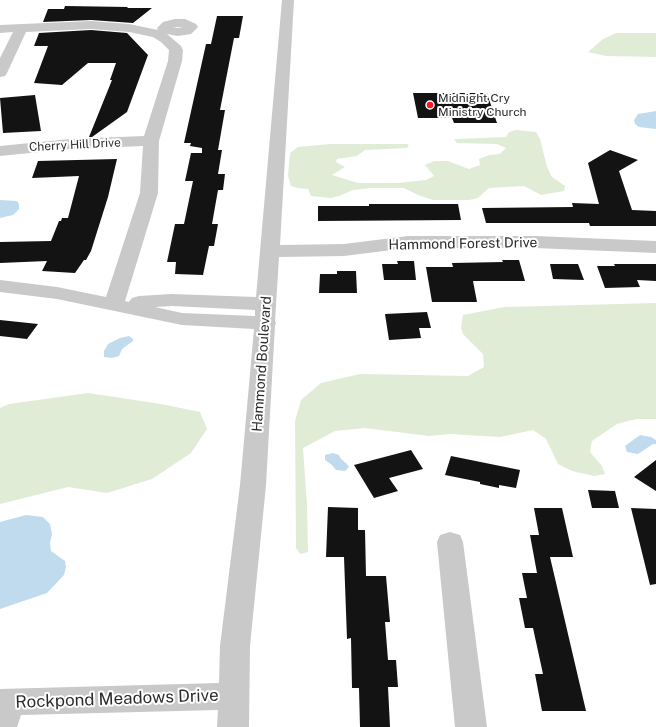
<!DOCTYPE html>
<style>
body{margin:0}
canvas{display:block;background:#fff}
</style>
<canvas width="656" height="727"></canvas>
<script>
const context = document.querySelector('canvas').getContext('2d');
context.lineJoin = 'round';
function paint(path, color) { context.fillStyle = color; context.fill(path, 'evenodd'); }
const poly = rows => new Path2D(rows.map(r => 'M' + r).join(''));
function trace(path, color, width, dash) { context.strokeStyle = color; context.lineWidth = width; context.lineCap = dash ? 'butt' : 'round'; context.setLineDash(dash || []); context.stroke(path); }
function drawText(font, color, halo, rows, align = 'center') {
  context.font = font + ' "Public Sans",sans-serif'; context.lineWidth = 4; context.setLineDash([]); context.textBaseline = 'middle'; context.strokeStyle = halo; context.fillStyle = color; for (const [text, x, y, turn = 0] of rows) {
    context.save(); context.translate(x, y); context.rotate((+turn || 0) * Math.PI / 180); context.textAlign = isNaN(turn) ? turn : align; if (halo) context.strokeText(text, 0, 0); context.fillText(text, 0, 0); context.restore();
  }
}
paint(poly([
 [616,33,656,33,656,57,606,56,588,52,603,39],
 [516,130,536,132,540,139,547,167,552,177,565,186,564,191,541,195,524,186,489,188,478,198,469,200,433,200,418,195,404,188,371,188,353,190,339,196,331,198,311,196,308,189,298,188,291,186,288,176,290,153,298,147,330,144,407,144,409,145,407,148,365,150,357,156,337,159,336,162,345,167,332,175,358,183,397,183,426,180,434,176,425,165,434,161,448,161,469,169,480,165,479,159,489,155,500,154,506,148,497,144,457,143,454,139,506,137,509,132],
 [656,303,656,419,636,419,617,424,592,441,590,452,602,466,605,474,594,476,572,471,558,464,546,439,533,430,500,437,450,434,429,436,365,428,335,431,303,448,307,504,308,552,300,554,296,548,295,421,301,400,321,383,360,374,468,376,484,367,483,354,463,334,461,328,463,315,504,307],
 [88,393,161,404,200,412,207,429,191,453,152,479,107,493,68,487,0,504,0,408,9,404]
]), '#e1ecd7');
paint(poly([
 [656,111,656,129,639,127,635,124,634,120,638,114],
 [0,200,17,201,19,204,19,209,13,215,0,218],
 [129,336,133,339,133,341,122,349,119,356,112,358,104,357,104,351,108,344,120,338],
 [640,435,651,437,656,440,656,444,653,444,638,454,627,452,625,446],
 [333,453,339,455,341,459,347,464,349,467,345,471,336,470,332,465,325,460,325,455],
 [26,515,43,517,50,524,52,534,50,543,51,551,65,561,66,567,64,575,47,593,0,609,0,522]
]), '#c1dbee');
paint(poly([
 [65,6,128,7,127,8,152,8,133,23,91,20,43,22,48,9,64,9],
 [217,16,243,16,239,38,234,38,220,110,225,110,218,150,222,150,218,174,225,174,223,190,218,190,212,224,218,224,214,246,209,246,203,275,175,274,176,262,167,262,175,224,184,224,193,181,185,181,191,153,202,153,202,148,190,146,191,143,184,143,206,44,211,44],
 [91,30,127,33,148,55,127,112,92,137,89,137,112,80,110,80,116,63,88,63,62,85,34,83,48,46,34,46,39,33],
 [413,93,487,93,497,123,454,123,452,118,418,118],
 [35,95,41,131,3,133,0,98],
 [610,150,638,160,619,171,632,210,656,211,656,226,590,226,589,223,486,223,482,208,573,207,572,203,599,204,588,163],
 [117,159,108,197,91,251,86,260,84,260,75,273,42,271,47,261,0,263,0,242,51,241,59,221,61,221,62,218,68,218,79,176,32,178,38,161],
 [369,204,458,204,461,220,318,221,318,206,369,206],
 [502,260,519,260,525,281,473,281,477,302,432,302,426,267,453,267,452,263,503,262],
 [397,261,414,261,416,280,384,280,382,264,398,264],
 [550,264,578,264,584,280,553,279],
 [614,264,656,264,656,281,637,280,640,287,605,288,597,266,615,266],
 [337,271,356,271,357,293,319,293,320,274,337,274],
 [427,312,431,328,419,328,421,338,389,340,385,314],
 [0,320,38,324,27,339,0,336],
 [411,450,423,469,389,478,398,491,374,498,354,465],
 [451,456,520,470,516,488,499,485,499,488,480,484,480,482,445,475],
 [656,460,656,491,634,477],
 [588,490,615,491,619,508,592,508],
 [328,507,358,508,358,530,365,530,366,576,386,576,390,622,385,622,388,660,396,660,398,687,388,687,390,727,360,727,359,688,352,688,351,638,347,639,344,557,326,557],
 [534,508,562,508,573,557,550,557,586,711,542,711,535,674,543,674,533,628,525,628,519,598,527,598,522,573,537,573,530,535,539,535],
 [631,508,656,509,656,584,650,585]
]), '#131313');
paint(poly([
 [282,0,294,0,280,245,344,244,408,236,535,236,656,241,656,253,535,248,408,248,344,256,279,257,275,321,276,323,275,325,266,485,250,646,249,727,217,727,218,710,21,715,17,727,0,727,0,689,219,683,220,646,240,485,254,329,182,325,57,299,0,292,0,280,57,287,106,297,140,193,143,146,70,149,0,156,0,146,70,139,144,136,168,61,169,50,161,42,153,37,129,32,91,29,26,32,7,73,5,76,0,77,0,58,13,32,0,33,0,25,91,21,129,24,158,30,157,28,163,22,175,19,185,19,196,24,198,27,191,34,178,36,167,34,181,46,183,50,182,61,159,141,158,193,125,301,129,302,132,298,139,296,172,294,256,297,282,0],
 [173,27,183,27,178,28,173,27],
 [172,306,255,310,255,316,182,313,155,307,172,306],
 [450,532,460,535,463,542,487,727,455,727,437,542,440,535,450,532]
]), '#c9c9c9');
for (const [x, y, r, color] of [
 [430,105,4,"#f61a21"]
]) { const dot = new Path2D(); dot.arc(x, y, r, 0, 2 * Math.PI); context.fillStyle = color; context.fill(dot); trace(dot, '#fff', 1.5); }
drawText('12px', '#2c2c2c', '#fff', [
 ["Midnight Cry",438,98],
 ["Ministry Church",438,112]
], 'left');
drawText('12px', '#2c2c2c', '#fff', [
 ["Cherry Hill Drive",75,145,-3]
]);
drawText('14px', '#2c2c2c', '#fff', [
 ["Hammond Forest Drive",463,244,-1],
 ["Hammond Boulevard",262,364,-86]
]);
drawText('17px', '#2c2c2c', '#fff', [
 ["Rockpond Meadows Drive",117,699,-2]
]);
</script>
